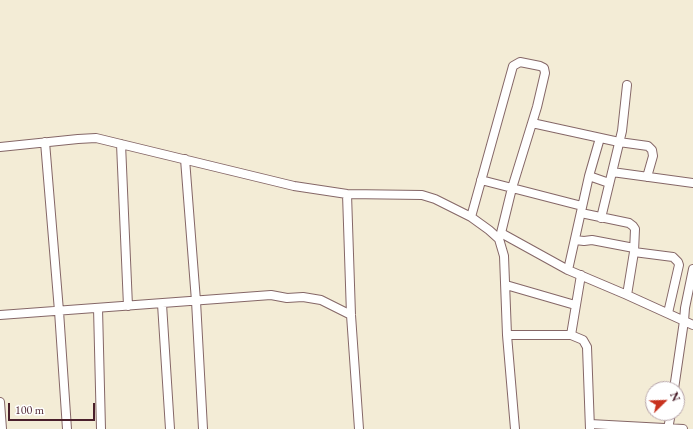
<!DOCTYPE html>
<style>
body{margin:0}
#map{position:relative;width:693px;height:429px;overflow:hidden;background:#f3ecd6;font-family:"EB Garamond",serif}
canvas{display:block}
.north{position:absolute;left:645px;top:381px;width:40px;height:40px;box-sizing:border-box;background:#fff;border:1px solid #b7a5aa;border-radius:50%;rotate:67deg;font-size:11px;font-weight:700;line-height:16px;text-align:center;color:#4a1f2b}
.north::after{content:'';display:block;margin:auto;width:14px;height:18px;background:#c8321e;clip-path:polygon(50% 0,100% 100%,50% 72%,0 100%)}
.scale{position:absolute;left:8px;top:403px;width:87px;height:18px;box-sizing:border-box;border:2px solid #4a1f2b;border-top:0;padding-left:5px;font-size:12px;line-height:14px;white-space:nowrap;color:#4a1f2b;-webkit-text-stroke:3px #fff;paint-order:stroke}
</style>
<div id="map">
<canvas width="693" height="429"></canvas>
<div class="north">N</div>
<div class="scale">100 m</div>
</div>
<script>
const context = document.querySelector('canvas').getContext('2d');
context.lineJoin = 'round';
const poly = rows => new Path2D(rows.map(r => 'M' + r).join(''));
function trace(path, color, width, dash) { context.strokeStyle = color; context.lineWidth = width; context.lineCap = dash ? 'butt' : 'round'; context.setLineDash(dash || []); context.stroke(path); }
const minor = poly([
 [532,123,619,142,648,146,652,150,653,156,647,177],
 [45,142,59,311,67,429],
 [121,144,128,306],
 [0,147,78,139,96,138,294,186,347,194,422,195,435,199,471,217,489,230,499,239,504,256,507,335,515,429],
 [185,159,196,301,203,429],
 [612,172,693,183],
 [589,176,609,183],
 [481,180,582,206],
 [347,194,351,315,359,429],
 [581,213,629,223,633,226,635,229,634,252,627,295],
 [471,217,513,66,520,62,540,66,544,68,545,73,537,107,512,188,501,233],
 [601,218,622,131,627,85],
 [499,238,501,233,568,270,627,295,693,325],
 [575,240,584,241,592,240,634,248],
 [634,252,673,257,678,262,679,265,668,313],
 [568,270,589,176,600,138],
 [506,285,575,305],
 [162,304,170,429],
 [98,308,101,429],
 [0,315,271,295,287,298,303,297,321,300,351,315],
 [507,335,571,335,583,340,587,347,590,429],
 [571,335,581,275],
 [674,389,684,321,685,308,693,269],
 [0,402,2,429],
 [590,424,683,429],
 [668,429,671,413]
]);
trace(minor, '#856767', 10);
trace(minor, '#fff', 8);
</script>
